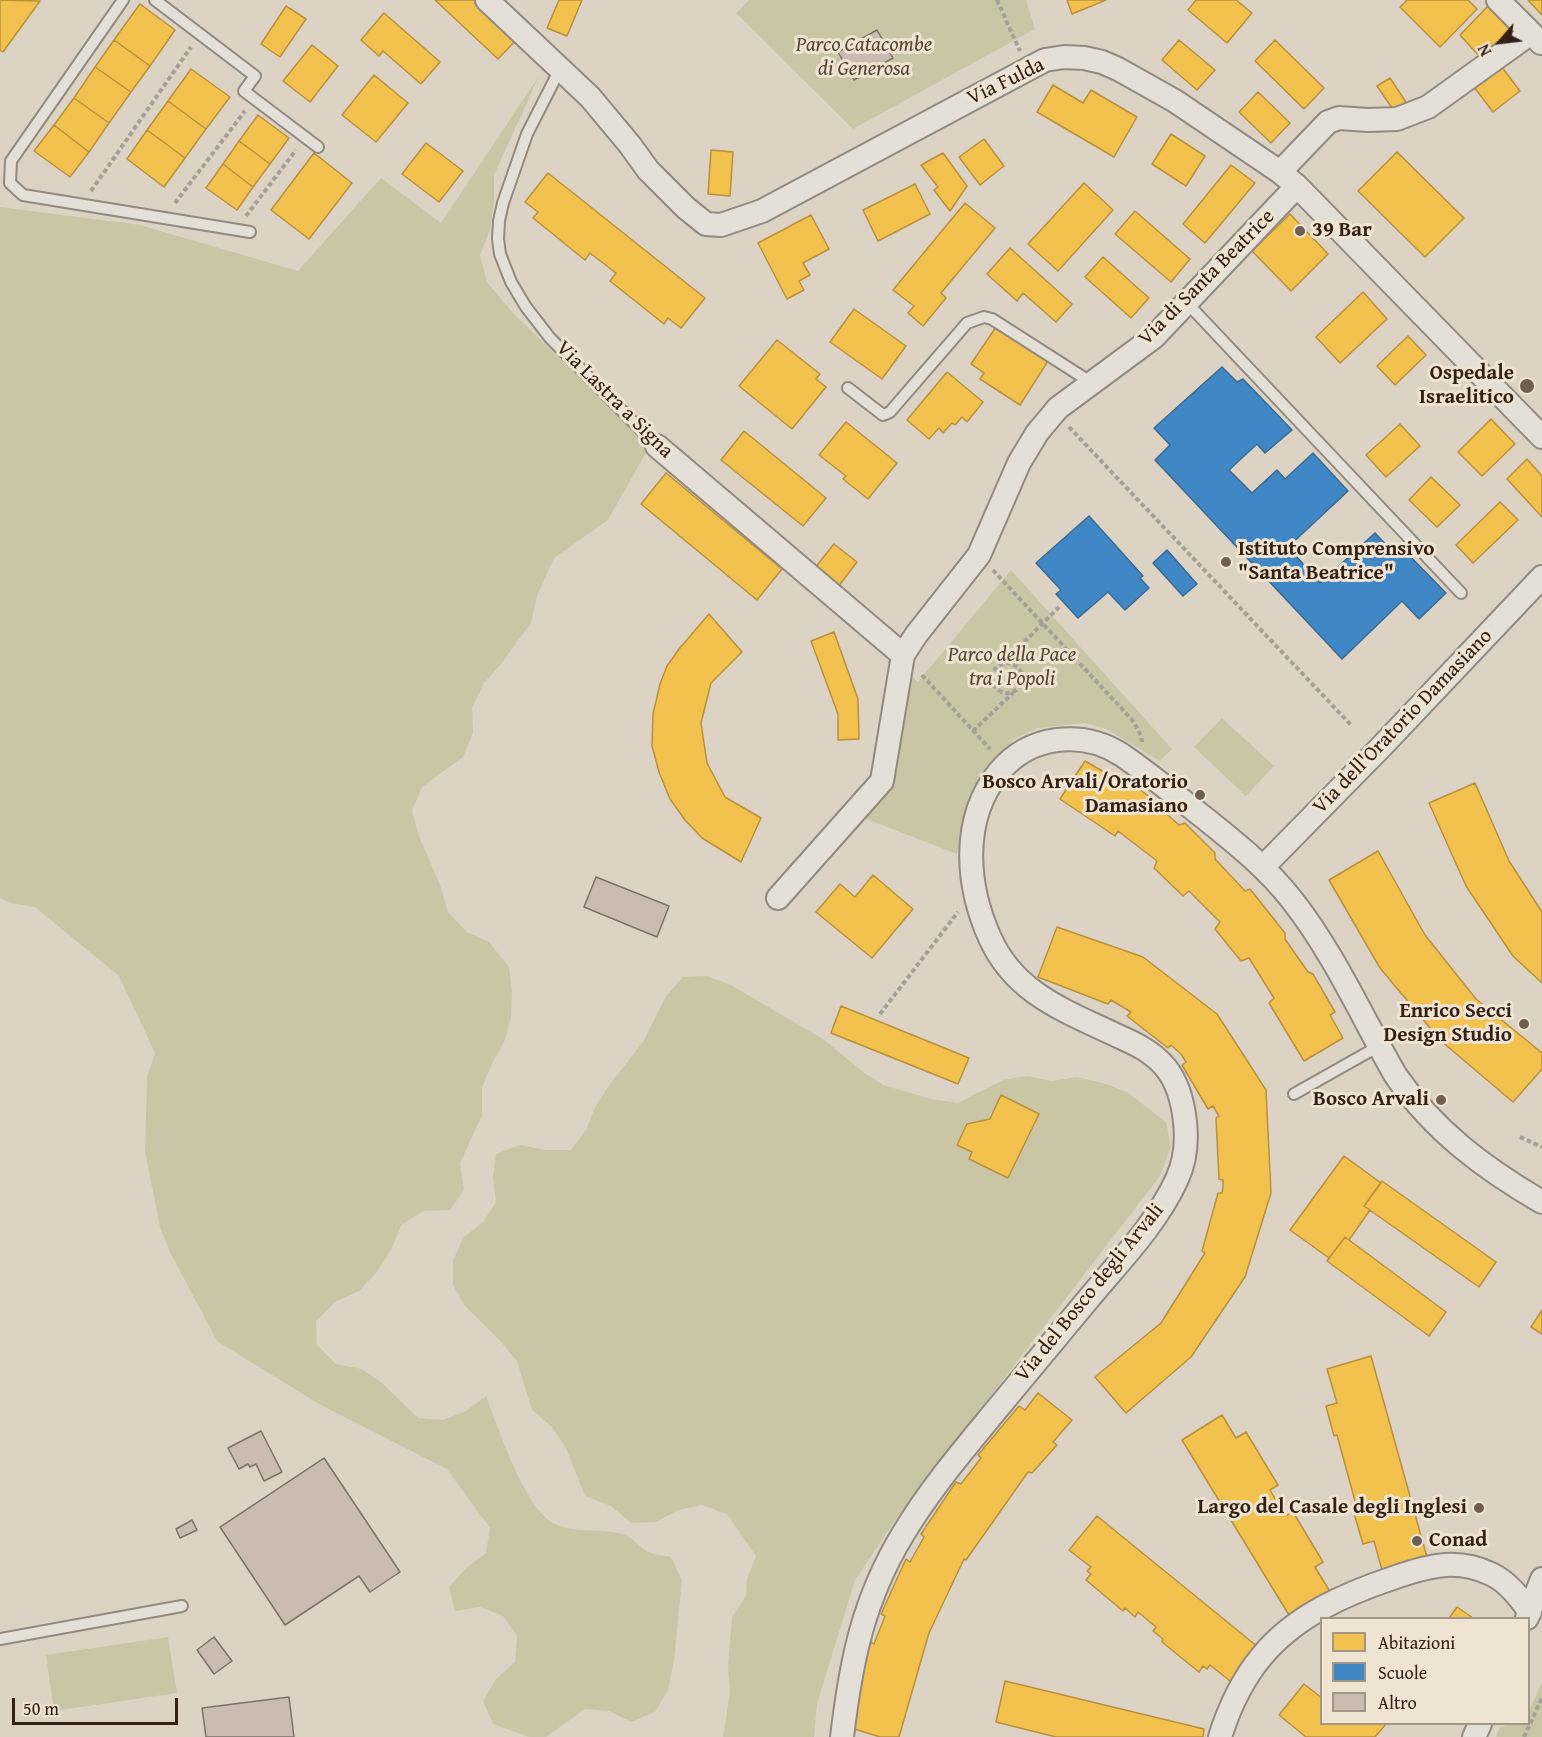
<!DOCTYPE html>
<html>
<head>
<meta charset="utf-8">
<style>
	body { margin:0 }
	#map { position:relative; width:1542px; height:1737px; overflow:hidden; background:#dcd3c4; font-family:"Gentium Book Plus",serif }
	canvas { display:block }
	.legend { position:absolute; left:1320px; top:1617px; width:210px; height:108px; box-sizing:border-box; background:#efe4d2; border:2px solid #a49687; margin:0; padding:8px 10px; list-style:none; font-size:18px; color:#342116 }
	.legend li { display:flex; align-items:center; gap:12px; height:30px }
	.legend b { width:30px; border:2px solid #a49687 }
	.north { position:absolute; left:1470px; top:12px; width:60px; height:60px; -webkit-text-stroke:4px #efe4d2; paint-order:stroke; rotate:242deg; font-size:16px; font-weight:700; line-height:24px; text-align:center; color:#342116 }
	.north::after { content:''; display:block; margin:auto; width:21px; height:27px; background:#342116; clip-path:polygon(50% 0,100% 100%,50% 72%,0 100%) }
	.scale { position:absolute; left:12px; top:1698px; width:166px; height:27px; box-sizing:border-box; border:3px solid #342116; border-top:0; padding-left:8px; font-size:18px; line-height:21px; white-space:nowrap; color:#342116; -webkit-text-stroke:4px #efe4d2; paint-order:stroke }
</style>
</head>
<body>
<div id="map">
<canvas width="1542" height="1737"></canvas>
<ul class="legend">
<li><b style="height:16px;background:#f2c14e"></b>Abitazioni</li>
<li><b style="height:16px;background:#3f88c5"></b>Scuole</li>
<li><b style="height:16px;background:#cbbcb2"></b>Altro</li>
</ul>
<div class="north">N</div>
<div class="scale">50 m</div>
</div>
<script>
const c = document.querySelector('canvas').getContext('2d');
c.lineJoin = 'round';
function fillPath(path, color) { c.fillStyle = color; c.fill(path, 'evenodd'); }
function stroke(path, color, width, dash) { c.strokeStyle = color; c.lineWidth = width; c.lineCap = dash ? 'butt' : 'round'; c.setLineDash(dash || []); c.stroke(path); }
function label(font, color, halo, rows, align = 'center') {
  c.font = font + ' "Gentium Book Plus",serif'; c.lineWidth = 6; c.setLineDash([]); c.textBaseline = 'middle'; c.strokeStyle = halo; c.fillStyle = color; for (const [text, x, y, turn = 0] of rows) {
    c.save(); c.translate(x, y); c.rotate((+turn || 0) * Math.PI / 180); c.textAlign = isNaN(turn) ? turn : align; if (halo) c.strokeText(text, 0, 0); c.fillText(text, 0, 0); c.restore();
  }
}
fillPath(new Path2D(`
	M749 0H1026L1035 29 853 129 736 13Z
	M539 76 494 175V202L490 230 480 255 487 282 512 312 630 427 648 449 608 520 554 558 537 596 531 623 501 664 484 683 472 708 473 733 463 757 422 787 412 811 419 836 440 885 448 912 467 932 489 942 509 967 512 992 511 1018 504 1042 492 1064 482 1087V1115L460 1163 464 1190 450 1210 424 1211 401 1225 392 1248 377 1272 359 1291 335 1302 316 1321 317 1345 336 1364 362 1369 382 1383 418 1418 443 1420 466 1411 486 1396C498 1427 525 1510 555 1524 578 1535 603 1526 627 1536 634 1539 639 1546 645 1550 652 1555 663 1555 671 1557L682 1580 674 1660 668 1690 655 1712 631 1722 609 1711 585 1709 546 1737H529L493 1724 483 1701 496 1679 515 1662 517 1636 503 1616 480 1607 455 1611 449 1587 466 1568 486 1553 490 1528 447 1469 319 1404 217 1341 170 1252 160 1227 145 1152 147 1077 155 1053 119 976 35 907 11 903 0 898V207L140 225 298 271 381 178 441 223Z
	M1011 570 1172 749 1160 761 1106 729 1085 723 1037 728 1014 739 980 776 966 815 957 854 864 818 888 792 896 767 902 697 911 676 918 682Z
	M1222 718 1274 766 1246 796 1194 747Z
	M707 976 731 985 823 1039 863 1072 883 1085 932 1099 958 1103 1003 1080 1027 1076 1052 1081 1077 1077 1103 1083 1127 1092 1166 1122 1171 1146 1160 1176 898 1516 855 1580 817 1704 814 1737H723L730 1693 728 1667 732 1617 746 1596 747 1579 756 1556 727 1514 702 1505 678 1510 656 1522 631 1523 611 1506 585 1496 566 1448 552 1427 532 1410 517 1361 501 1342 465 1306 453 1285V1261L463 1238 483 1222 496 1202 493 1178 496 1154 520 1145 546 1150H571L586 1130 595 1107 610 1084 643 1042 666 996 683 977Z
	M168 1637 177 1693 54 1711 46 1655Z
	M1542 1683V1737H1496L1500 1727 1511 1724H1528L1529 1710Z`), '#cac6a5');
const homes = new Path2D(`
	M0 0 40 1 3 52 0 50Z
	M435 0H477L518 38 498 59Z
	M559 0H582L567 36 547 28Z
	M1067 0H1106L1072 14Z
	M1196 0H1236L1252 13 1227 43 1188 10Z
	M1407 0H1468L1477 9 1440 47 1400 7Z
	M1528 0H1542V15Z
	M140 4 175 30 150 66 114 40Z
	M286 6 306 19 280 57 261 44Z
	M1488 6 1511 31 1479 56 1460 35Z
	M384 13 440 62 421 84 383 51 379 56 361 40Z
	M114 40 150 66 131 92 95 67Z
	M1179 40 1215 70 1197 90 1162 60Z
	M1275 40 1324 88 1304 109 1255 61Z
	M312 45 338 66 310 102 283 81Z
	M1501 66 1520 91 1493 112 1474 87Z
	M95 67 131 92 109 123 74 98Z
	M191 69 230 97 206 129 168 101Z
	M374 75 408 103 376 142 342 115Z
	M1390 78 1406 102 1394 111 1377 86Z
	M1053 85 1083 103 1091 90 1137 117 1114 157 1037 112Z
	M1258 92 1290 123 1271 143 1239 112Z
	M74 98 109 123 89 152 54 125Z
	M168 101 206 129 185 158 147 130Z
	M258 115 289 138 270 164 239 141Z
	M54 125 89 152 70 177 34 151Z
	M147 130 185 158 164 187 127 159Z
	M1171 134 1205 156 1186 186 1152 164Z
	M984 139 1004 166 980 185 959 157Z
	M239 141 270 164 253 187 223 164Z
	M426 143 463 171 439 202 402 174Z
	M711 150 733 152 730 196 708 194Z
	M1397 152 1464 218 1425 257 1358 191Z
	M314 153 352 183 309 239 271 210Z
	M943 153 967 186 950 211 934 190 938 187 921 165Z
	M223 164 253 187 237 210 206 188Z
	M1231 165 1255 183 1205 243 1183 224Z
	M548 173 705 298 681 328 668 318 664 324 610 281 616 273 590 253 585 260 533 218 538 212 525 202Z
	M1084 183 1113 210 1058 271 1028 244Z
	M915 184 930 214 878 241 863 210Z
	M965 203 995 228 941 293 946 298 923 326 908 313 914 306 893 290Z
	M1135 211 1190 259 1171 282 1115 234Z
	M1290 214 1328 254 1291 291 1252 251Z
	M811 215 829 249 803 263 810 275 799 281 804 290 787 299 758 243Z
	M1010 248 1072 304 1056 322 1023 293 1017 301 987 274Z
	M1103 257 1149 298 1131 318 1085 277Z
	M1363 292 1387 319 1340 363 1316 337Z
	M854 309 906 346 882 379 830 342Z
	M996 327 1048 361 1020 405 980 379 984 373 971 364Z
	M1408 336 1426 355 1395 385 1377 366Z
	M777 340 820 374 816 379 826 387 792 429 739 386Z
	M947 372 983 402 967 422 962 417 955 425 952 423 943 433 939 428 929 439 907 420Z
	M1491 419 1515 444 1482 476 1458 452Z
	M846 422 897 463 868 499 843 479 846 476 819 455Z
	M1400 424 1420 446 1386 477 1366 455Z
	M744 431 826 498 803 526 721 460Z
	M1527 459 1542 476V517L1507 479Z
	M666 473 782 569 757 600 641 504Z
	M1431 477 1460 505 1437 527 1409 500Z
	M1500 502 1518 520 1473 563 1456 545Z
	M834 544 857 562 838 587 814 569Z
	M709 614 742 652 711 683 701 723 707 763 725 797 761 818 741 862 702 838 685 820 670 799 659 772 652 746 653 714 660 684 667 666 679 649Z
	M834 632 858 699 859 739 838 740V714L811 641Z
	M1085 761 1118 780 1123 778 1160 804 1161 809 1179 825 1185 823 1215 853V859L1245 891 1250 889 1285 933V939L1308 972 1313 974 1335 1012 1330 1015 1343 1038 1304 1061 1269 1003 1274 998 1249 958 1241 961 1215 929 1220 922 1189 891 1183 896 1154 868 1157 861 1118 831 1115 836 1060 799Z
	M1475 783 1509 861 1542 912V983L1513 956 1466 886 1429 803Z
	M1378 851 1425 935 1476 999 1542 1053V1069L1513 1102 1441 1041 1380 968 1329 880Z
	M873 875 913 909 872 958 816 912 840 884 855 897Z
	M1057 927 1143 957 1217 1014 1266 1090 1271 1193 1245 1277 1191 1357 1126 1413 1095 1377 1161 1323 1205 1253 1202 1251 1218 1193H1222L1223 1186V1180L1219 1179 1216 1118 1219 1116 1213 1106 1208 1109 1182 1065 1186 1062 1181 1054 1171 1045 1168 1048 1127 1016 1131 1012 1111 1000 1108 1004 1038 977Z
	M841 1006 969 1058 958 1084 831 1033Z
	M1001 1095 1039 1114 1008 1178 969 1159 972 1152 957 1145 967 1124 990 1119Z
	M1344 1156 1381 1183 1364 1206 1370 1210 1349 1240 1345 1237 1329 1258 1290 1230Z
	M1382 1181 1496 1262 1479 1287 1364 1206Z
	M1345 1237 1446 1312 1429 1336 1327 1261Z
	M1542 1310V1334L1531 1327Z
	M1371 1356 1428 1561 1383 1574 1374 1541 1363 1544 1354 1513 1358 1512 1337 1435 1334 1436 1326 1406 1337 1403 1327 1369Z
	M1038 1393 1072 1420 1053 1442 1057 1445 1032 1473 1028 1472 966 1560 964 1559 929 1633 899 1737H880L851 1728 853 1706 871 1642 874 1644 885 1616 881 1614 906 1559 910 1562 924 1537 921 1534 956 1482 961 1484 981 1458 978 1455 1019 1406 1025 1410Z
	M1222 1415 1236 1438 1246 1432 1278 1485 1270 1490 1285 1516 1293 1512 1323 1562 1315 1567 1332 1595 1292 1620 1182 1440Z
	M1097 1516 1258 1647 1230 1681 1210 1665 1207 1669 1203 1666 1199 1672 1162 1642 1163 1639 1153 1631 1156 1627 1138 1612 1135 1617 1125 1608 1123 1611 1086 1580 1091 1574 1087 1571 1091 1567 1069 1550Z
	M1457 1607 1473 1618H1449Z
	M1005 1681 1204 1729 1203 1737H1056L996 1722Z
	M1304 1684 1322 1698V1724H1386L1375 1737H1306L1279 1715Z`);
fillPath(homes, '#f2c14e');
stroke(homes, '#b9913d', 1.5);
const schools = new Path2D(`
	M1222 367 1237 382 1243 379 1292 430 1265 453 1257 444 1229 470 1252 493 1277 470 1285 479 1313 453 1348 491 1288 547 1320 583 1375 533 1390 549 1399 545 1446 593 1419 619 1402 601 1342 659 1155 460 1170 445 1154 428Z
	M1089 516 1143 576 1140 578 1149 588 1125 610 1108 592 1078 618 1056 594 1061 590 1036 563Z
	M1167 550 1197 584 1183 596 1153 563Z`);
fillPath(schools, '#3f88c5');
stroke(schools, '#3c6990', 1.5);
const building = new Path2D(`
	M877 30 893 58 854 80 838 52Z
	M596 877 669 906 657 937 584 907Z
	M261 1431 282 1472 264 1481 256 1464 250 1467 248 1464 239 1469 228 1448Z
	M324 1458 400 1572 370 1592 359 1576 285 1625 220 1527Z
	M192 1520 197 1530 180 1538 176 1529Z
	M214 1637 232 1661 214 1674 197 1650Z
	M289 1697 294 1737H206L202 1708Z`);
fillPath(building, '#cbbcb2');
stroke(building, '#7a736a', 1.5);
const service = new Path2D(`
	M123 0 11 161 10 183 23 195 250 232
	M155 0 255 76 244 91 318 147
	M560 69 527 134 503 203 499 221 498 239 500 254 511 282 526 307 550 338 657 446
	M1187 303 1461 593
	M848 388 883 415 890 412 967 323 984 317 992 319 1092 383
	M1294 1094 1379 1046
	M0 1639 182 1606`);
const minor = new Path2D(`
	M487 0 590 97 630 145 648 170 686 208 706 224 721 225 762 211 1045 60 1064 57 1084 58 1102 62 1118 69 1175 101 1280 172 1297 186 1542 437
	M1498 0 1541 43
	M1280 172 1328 122 1339 118 1368 120 1397 119 1428 107 1531 33
	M657 446 903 655
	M1263 867 1382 746 1542 577
	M778 898 882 781 903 655 916 635 979 555 1019 463 1037 433 1058 408 1154 337 1297 186
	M1527 1618 1542 1579
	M842 1737C851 1661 863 1600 903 1534 930 1489 964 1449 997 1409 1028 1372 1059 1334 1090 1297 1121 1260 1157 1223 1177 1179 1185 1162 1187 1141 1185 1122 1183 1103 1178 1083 1166 1068 1153 1052 1136 1044 1118 1036 1066 1011 1015 994 990 938 966 885 961 819 999 772 1014 754 1034 743 1057 740 1081 737 1102 742 1122 755 1151 775 1179 798 1207 820 1237 844 1268 869 1292 900 1322 938 1345 982 1368 1025 1377 1042 1386 1059 1396 1076 1434 1131 1485 1169 1542 1202
	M1220 1737C1229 1708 1242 1680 1262 1656 1295 1616 1345 1594 1393 1578 1410 1572 1429 1566 1446 1565 1461 1564 1478 1568 1491 1574 1508 1582 1519 1597 1530 1612
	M1474 1737 1480 1724`);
stroke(service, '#928a81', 14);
stroke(minor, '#928a81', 26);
stroke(new Path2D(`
	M997 0 1020 51
	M91 191 191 47
	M175 203 245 111
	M246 216 296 150
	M1069 427 1351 725
	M993 570 1134 722 1141 736 1142 742
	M992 678a15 15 0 1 1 30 0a15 15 0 1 1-30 0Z
	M1003 663 1059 607
	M922 675 990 749
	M973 731 1013 693
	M880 1014 958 912
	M1520 1137 1542 1147
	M1524 1737 1542 1698`), '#a59f98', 4, [4.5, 3]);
stroke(service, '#e4e0d8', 10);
stroke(minor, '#e4e0d8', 22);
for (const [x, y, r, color] of [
	[1300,231,6,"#6f5f53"],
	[1527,386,8,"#6f5f53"],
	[1226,562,6,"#6f5f53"],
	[1200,795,6,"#6f5f53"],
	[1524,1024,6,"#6f5f53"],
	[1441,1100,6,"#6f5f53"],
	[1479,1508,6,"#6f5f53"],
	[1417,1541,6,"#6f5f53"]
]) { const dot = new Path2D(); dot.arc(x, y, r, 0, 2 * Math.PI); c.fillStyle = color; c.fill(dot); stroke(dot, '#efe4d2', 2); }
label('italic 21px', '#564833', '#efe4d2', [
	["Parco Catacombe",864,46],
	["di Generosa",864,70],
	["Parco della Pace",1012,656],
	["tra i Popoli",1012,680]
]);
label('21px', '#342116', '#efe4d2', [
	["Via Fulda",1006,82,-26],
	["Via di Santa Beatrice",1207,278,-45],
	["Via Lastra a Signa",614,400,45],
	["Via dell'Oratorio Damasiano",1403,722,-46],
	["Via del Bosco degli Arvali",1090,1293,-51]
]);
label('bold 21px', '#342116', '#efe4d2', [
	["39 Bar",1312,231,"left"],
	["Ospedale",1514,374],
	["Israelitico",1514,398],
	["Istituto Comprensivo",1238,550,"left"],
	["\"Santa Beatrice\"",1238,574,"left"],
	["Bosco Arvali/Oratorio",1188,783],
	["Damasiano",1188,807],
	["Enrico Secci",1512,1012],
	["Design Studio",1512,1036],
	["Bosco Arvali",1429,1100],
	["Largo del Casale degli Inglesi",1467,1508],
	["Conad",1429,1541,"left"]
], 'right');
</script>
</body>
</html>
